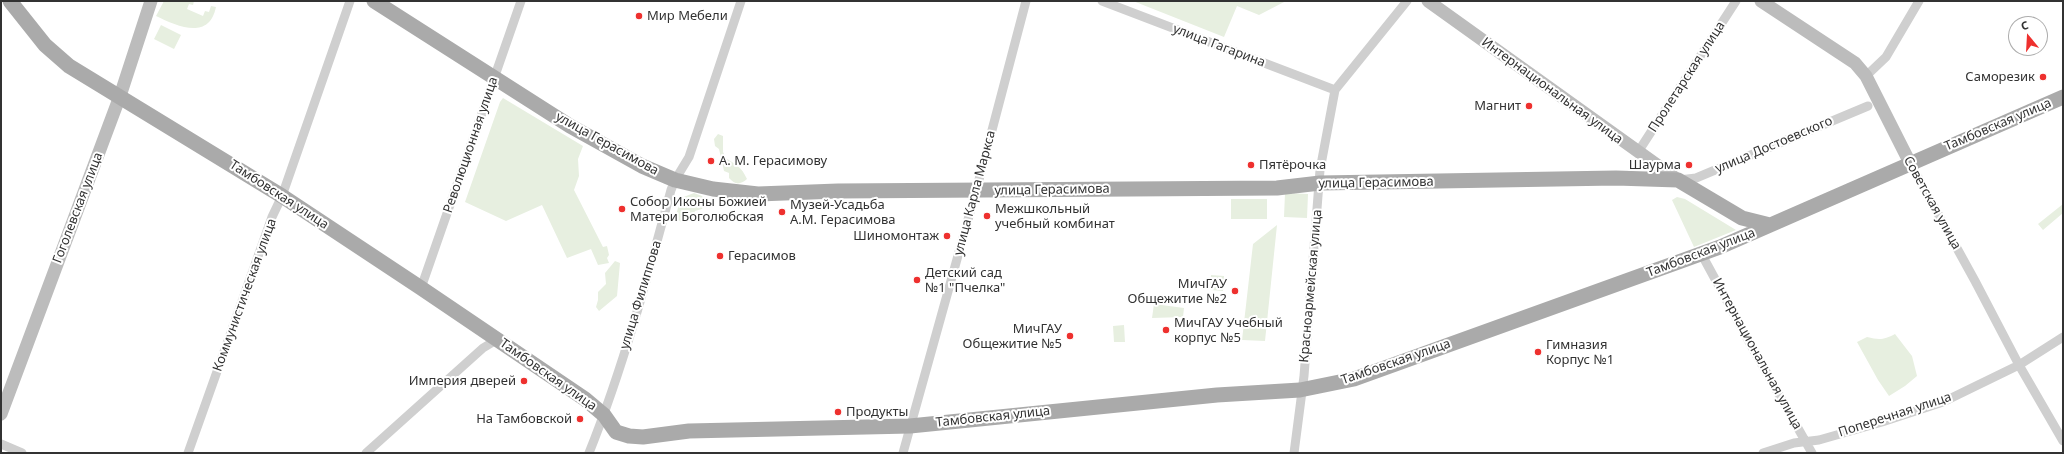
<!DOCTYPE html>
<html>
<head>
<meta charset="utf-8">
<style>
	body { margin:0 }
	#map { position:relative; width:2064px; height:454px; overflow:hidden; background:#fff; font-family:"Noto Sans",sans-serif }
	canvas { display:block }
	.frame { position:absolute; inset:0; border:2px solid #323232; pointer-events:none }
	.north { position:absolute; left:2008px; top:16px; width:40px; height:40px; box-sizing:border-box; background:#fff; border:1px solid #adadad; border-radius:50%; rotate:342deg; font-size:11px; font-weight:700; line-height:16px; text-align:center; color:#323232 }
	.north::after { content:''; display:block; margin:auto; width:14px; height:18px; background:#ee302e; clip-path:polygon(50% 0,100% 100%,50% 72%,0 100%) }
</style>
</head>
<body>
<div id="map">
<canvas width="2064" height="454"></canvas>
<div class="frame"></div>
<div class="north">С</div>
</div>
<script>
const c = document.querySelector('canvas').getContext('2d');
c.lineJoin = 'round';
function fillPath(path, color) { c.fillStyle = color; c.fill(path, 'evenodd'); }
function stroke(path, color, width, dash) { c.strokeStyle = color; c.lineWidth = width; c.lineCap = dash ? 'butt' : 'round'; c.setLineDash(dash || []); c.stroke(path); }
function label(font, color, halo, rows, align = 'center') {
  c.font = font + ' "Noto Sans",sans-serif'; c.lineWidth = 4; c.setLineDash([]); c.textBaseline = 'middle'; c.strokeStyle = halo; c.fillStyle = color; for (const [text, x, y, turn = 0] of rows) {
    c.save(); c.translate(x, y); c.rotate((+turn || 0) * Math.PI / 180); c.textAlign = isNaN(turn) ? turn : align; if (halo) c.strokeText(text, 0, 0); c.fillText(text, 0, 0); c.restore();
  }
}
fillPath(new Path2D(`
	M164 1H194L193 5 189 4 187 9 203 16 205 11 209 12 211 6 216 7C209 41 177 26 156 16Z
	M1133 1H1286L1259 15 1237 6 1224 37Z
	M161 25 181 35 174 49 154 39Z
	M503 98 583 146 578 159 579 176 574 190 603 247 607 246 609 255 607 258 609 263 598 265 591 249 567 258 542 205 506 221 465 202 500 102Z
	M718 134 723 136V152L726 158C737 166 741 166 747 179 740 185 735 185 729 178V173L724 171 719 149 715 146 714 139Z
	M694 193 702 196 705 201 702 209 695 211 690 221 683 223 675 218 681 198Z
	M1285 193 1308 194 1307 218 1284 217Z
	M1677 197 1685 199 1736 230 1694 247 1672 200Z
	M1231 199H1267V219H1231Z
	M2063 204V213L2043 230 2038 224Z
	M1277 225 1265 341 1242 340 1253 244Z
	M615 261 620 263 617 296 599 311 596 307 598 300V292L606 284 605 273Z
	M1211 275 1224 276 1223 291 1210 290Z
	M1154 304 1184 308 1183 317 1152 318Z
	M1124 325 1125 342H1114L1113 326Z
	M1895 334 1912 356 1917 376 1905 386 1889 396 1878 380 1857 342 1867 337C1879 340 1884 340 1895 334Z`), '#e7efe0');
stroke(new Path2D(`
	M1102 1 1335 90
	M1866 76 1886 57 1919 1
	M1638 152 1736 1
	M1910 163 1975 281 2019 365 2063 441
	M1679 180 1696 178 1868 106
	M1702 255 1752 347 1812 453
	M421 288 521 1
	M1 444 22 453
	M188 453 272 217 282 196 350 1
	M366 453 483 348 498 339
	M589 453C623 368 647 279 671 190L675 180 689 157 741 1
	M903 453 976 191 1026 1
	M1294 453 1304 376 1320 170 1335 90 1407 1
	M1763 453 1794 443 1819 440 1882 422 1943 402 2019 365 2063 337`), '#cfcfcf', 9);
stroke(new Path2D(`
	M1428 1 1678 180
	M1761 1 1855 63 1866 76 1910 163
	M1 414 120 96 151 1`), '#bcbcbc', 13);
stroke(new Path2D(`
	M10 1 45 45 69 66 282 196 421 288 585 399 604 415 616 432 629 436 643 437 689 431 910 426 1217 395 1300 390 1354 379 1720 247 2063 97
	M374 1 570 126 642 166 675 180 713 189 758 194 838 191 1277 188 1320 183 1616 178 1678 180 1742 218 1770 225`), '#aaa', 15);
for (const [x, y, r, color] of [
	[639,16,4,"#ee302e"],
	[2043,77,4,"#ee302e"],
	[1529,106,4,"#ee302e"],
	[711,161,4,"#ee302e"],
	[1251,165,4,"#ee302e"],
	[1689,165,4,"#ee302e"],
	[622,209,4,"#ee302e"],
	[782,212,4,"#ee302e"],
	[987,216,4,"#ee302e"],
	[947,236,4,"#ee302e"],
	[720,256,4,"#ee302e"],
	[917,280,4,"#ee302e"],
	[1235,291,4,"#ee302e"],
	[1166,330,4,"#ee302e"],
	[1070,336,4,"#ee302e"],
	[1538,352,4,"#ee302e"],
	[524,381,4,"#ee302e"],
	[838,412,4,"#ee302e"],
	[580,419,4,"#ee302e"]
]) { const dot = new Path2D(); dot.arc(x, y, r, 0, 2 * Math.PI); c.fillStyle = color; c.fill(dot); stroke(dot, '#fff', 1.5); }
label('13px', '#323232', '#fff', [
	["Мир Мебели",647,16],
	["Саморезик",2035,77,"right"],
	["Магнит",1521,106,"right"],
	["А. М. Герасимову",719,161],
	["Пятёрочка",1259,165],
	["Шаурма",1681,165,"right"],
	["Собор Иконы Божией",630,202],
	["Матери Боголюбская",630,217],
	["Музей-Усадьба",790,205],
	["А.М. Герасимова",790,220],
	["Межшкольный",995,209],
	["учебный комбинат",995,224],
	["Шиномонтаж",939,236,"right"],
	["Герасимов",728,256],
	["Детский сад",925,273],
	["№1 \"Пчелка\"",925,288],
	["МичГАУ",1227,284,"right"],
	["Общежитие №2",1227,299,"right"],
	["МичГАУ Учебный",1174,323],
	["корпус №5",1174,338],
	["МичГАУ",1062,329,"right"],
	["Общежитие №5",1062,344,"right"],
	["Гимназия",1546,345],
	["Корпус №1",1546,360],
	["Империя дверей",516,381,"right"],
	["Продукты",846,412],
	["На Тамбовской",572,419,"right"]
], 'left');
label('13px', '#323232', '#fff', [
	["улица Гагарина",1219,46,21],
	["Пролетарская улица",1687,77,-57],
	["Интернациональная улица",1552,91,36],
	["Тамбовская улица",1998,125,-23],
	["улица Герасимова",607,144,29],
	["Революционная улица",471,145,-71],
	["улица Достоевского",1774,145,-23],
	["улица Герасимова",1376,183,-1],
	["улица Герасимова",1052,190,-1],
	["улица Карла Маркса",975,193,-75],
	["Тамбовская улица",279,195,33],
	["Советская улица",1932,203,61],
	["Гоголевская улица",78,208,-69],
	["Тамбовская улица",1701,253,-21],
	["Красноармейская улица",1311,286,-85],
	["Коммунистическая улица",245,295,-70],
	["улица Филиппова",641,295,-73],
	["Интернациональная улица",1757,354,61],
	["Тамбовская улица",1396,362,-19],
	["Тамбовская улица",548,375,35],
	["Поперечная улица",1895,415,-18],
	["Тамбовская улица",993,417,-6]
]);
</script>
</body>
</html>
